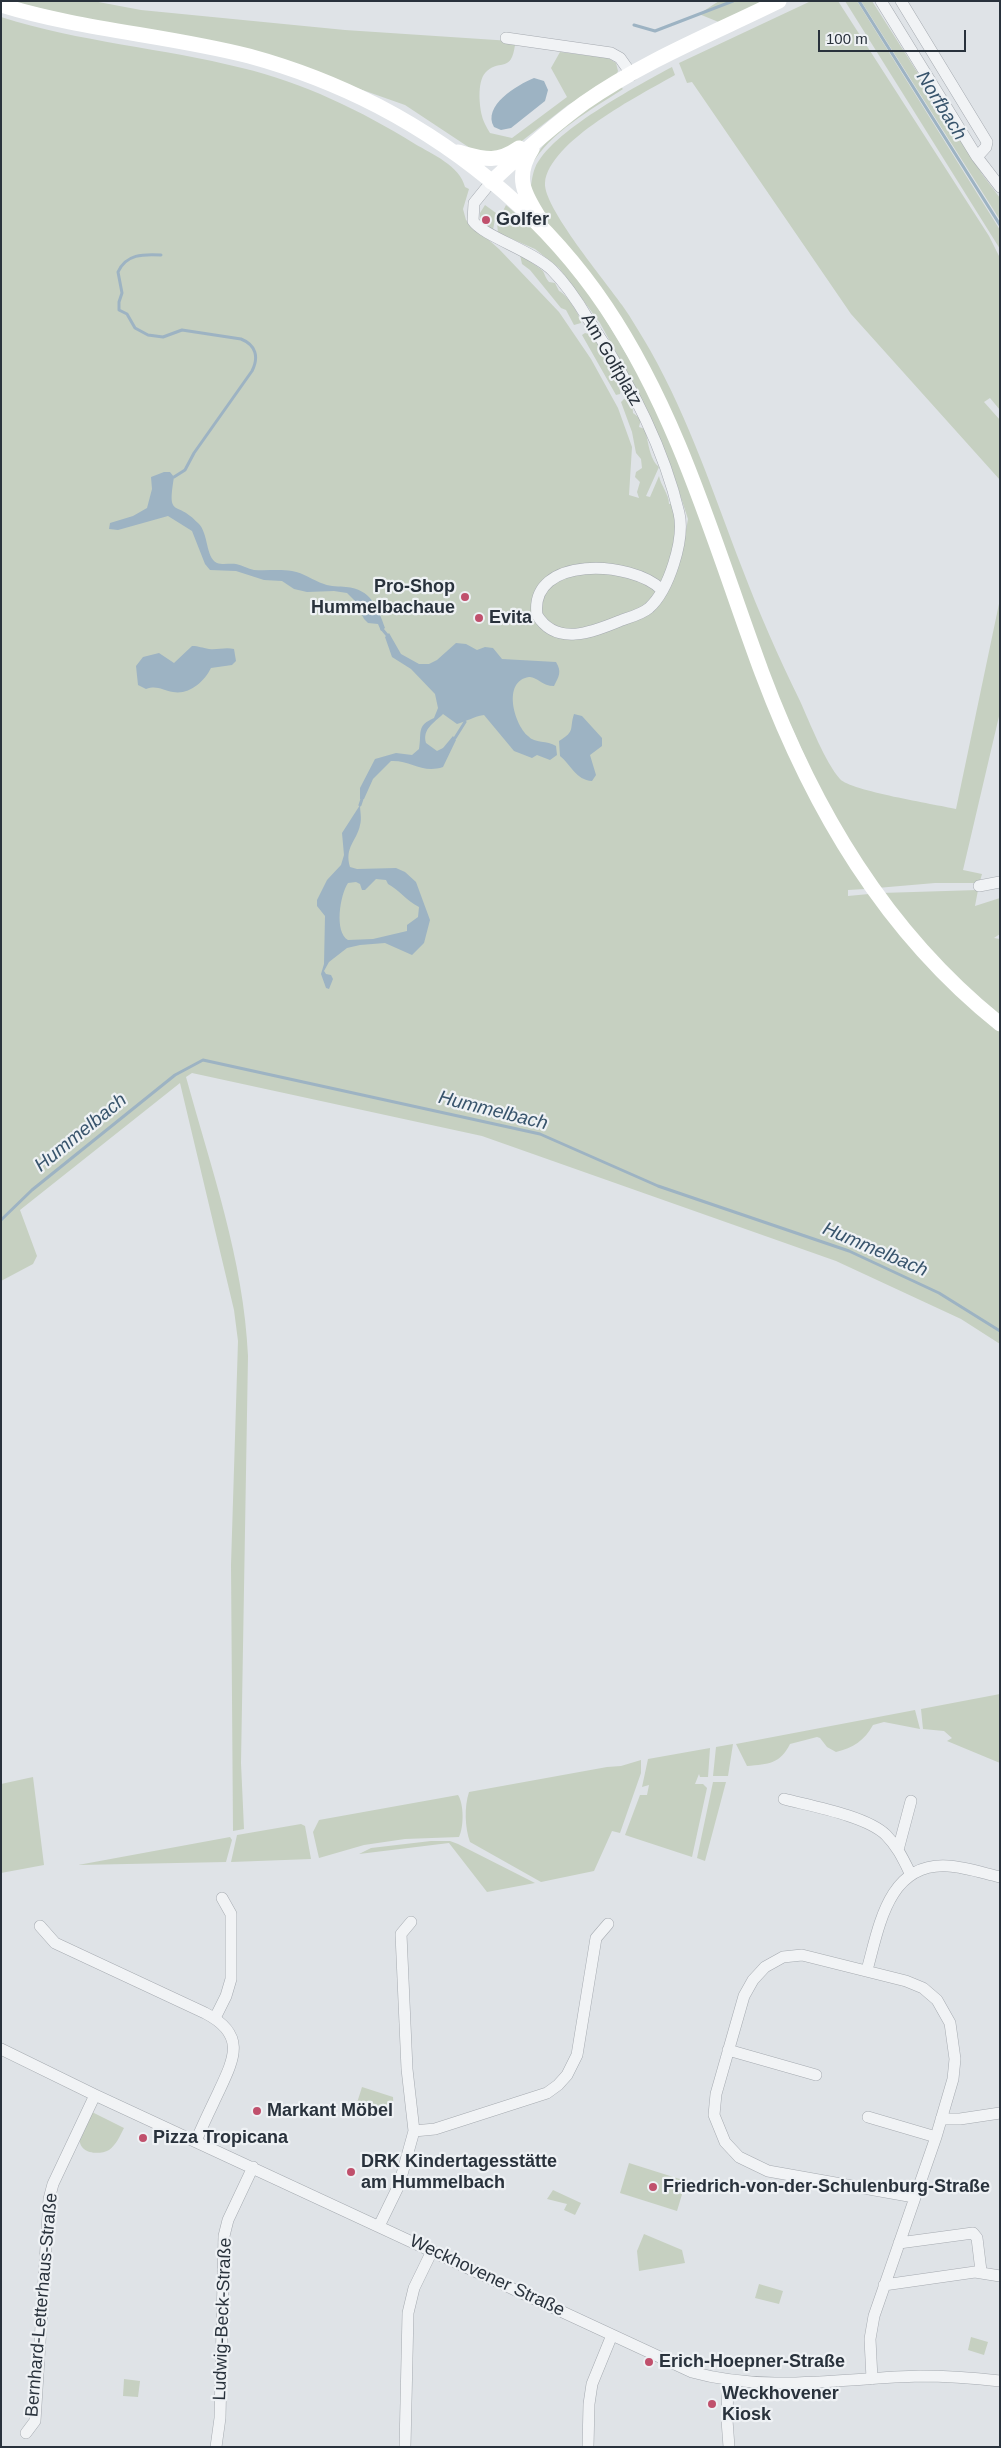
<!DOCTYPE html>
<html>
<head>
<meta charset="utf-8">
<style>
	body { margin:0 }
	#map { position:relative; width:1001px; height:2448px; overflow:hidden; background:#dfe3e7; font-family:Helvetica,sans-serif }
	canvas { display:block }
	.frame { position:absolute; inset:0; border:2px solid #29323c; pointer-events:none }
	.scale { position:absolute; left:818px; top:30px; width:148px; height:22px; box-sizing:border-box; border:2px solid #29323c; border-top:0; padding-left:6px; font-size:15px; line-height:18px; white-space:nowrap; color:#29323c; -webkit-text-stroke:4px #eef1f4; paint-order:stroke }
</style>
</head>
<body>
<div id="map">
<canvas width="1001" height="2448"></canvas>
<div class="frame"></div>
<div class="scale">100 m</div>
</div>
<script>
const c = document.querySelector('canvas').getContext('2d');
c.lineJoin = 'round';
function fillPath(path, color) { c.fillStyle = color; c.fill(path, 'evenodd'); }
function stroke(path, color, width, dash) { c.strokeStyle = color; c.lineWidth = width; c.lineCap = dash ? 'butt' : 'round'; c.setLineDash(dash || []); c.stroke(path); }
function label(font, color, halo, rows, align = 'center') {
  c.font = font + ' Helvetica,sans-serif'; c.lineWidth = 4.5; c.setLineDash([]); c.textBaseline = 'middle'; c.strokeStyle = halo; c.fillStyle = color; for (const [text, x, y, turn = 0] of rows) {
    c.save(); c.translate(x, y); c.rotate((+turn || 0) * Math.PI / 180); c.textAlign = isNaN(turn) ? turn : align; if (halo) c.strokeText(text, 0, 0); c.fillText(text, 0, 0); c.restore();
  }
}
fillPath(new Path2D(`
	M9 1H93L141 10 345 30 511 41 515 45C511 73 501 59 487 71 477 79 479 104 482 116 483 121 487 128 490 133L512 138 567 97 551 68 560 52 608 58 616 63 618 71 615 78 568 105 509 151 476 152 405 105 354 87 106 24Z
	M719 1H765L721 23 699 14Z
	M811 1H838L989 236 1000 258V410L990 398 984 402 1000 420V480L851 314 692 82 687 83 679 63Z
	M845 1H857L1000 230V249Z
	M861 1H872L982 174 1000 198V220Z
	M1 17C79 42 163 48 242 68 302 82 362 111 415 144 432 154 460 166 465 187L469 189 463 209 466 220 499 249 559 312 591 359 618 408 632 447 629 495 639 498 637 492 640 482 635 477 636 472 642 468 641 459 636 453 632 432 621 402 624 399 632 401 633 413 641 419 639 427 645 429C648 439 649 459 659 467L646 496 650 497 659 476C661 486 669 494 669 504H673L685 536 688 519 671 467 637 391 600 323 559 268 535 249 498 233 497 223 506 205 546 240 603 312 632 362 669 437 718 565 865 889 848 890V896L869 894 1000 1030V1344L961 1319 836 1261 482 1136 192 1073 186 1077C211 1168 244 1261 248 1356L241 1763 244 1829 233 1831 231 1565 238 1341 234 1310 180 1083 20 1210 37 1256 33 1264 1 1281Z
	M672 67 675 75C640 95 549 141 545 183 543 207 606 282 622 305 632 319 641 335 650 350 690 421 713 493 742 568 759 613 779 658 800 701 810 723 825 762 840 779 851 791 934 804 956 809L1000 599V712L963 870 982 874 980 881 976 883H935L877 888 815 784 775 692 690 460 530 194C531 186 532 175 535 168 550 132 637 86 672 67Z
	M621 87 623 89C591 110 550 132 531 166 546 130 590 107 621 87Z
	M485 205 496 213 493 230 480 221V213Z
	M520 255C523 256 541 269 543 271 545 275 546 279 549 282L555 283 559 291C567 294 580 315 581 323L574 325 566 310 561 308 530 270 522 264Z
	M585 333 592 335 603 348 602 352 621 387 620 394 616 395 582 335Z
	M978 890 975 906 1000 898V934L994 938 1000 939V1017L954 978 881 893Z
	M1000 1694V1763L947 1741 952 1738 944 1731 923 1729 921 1709Z
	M915 1710 920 1729 884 1722 873 1725C865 1740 853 1748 836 1752L827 1747 820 1738 817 1737 790 1744C780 1764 769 1764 747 1766L736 1744Z
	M733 1744 728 1776H713L716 1747Z
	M710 1748 708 1777H700L699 1774 695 1784H703L707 1788 692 1857 625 1835 640 1795H647L649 1785 642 1787 648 1759Z
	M641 1760V1773L620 1833 612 1831 594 1871 541 1882 470 1842C465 1828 464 1807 469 1792L607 1767 621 1766Z
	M33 1777 44 1865 1 1873V1784Z
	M713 1782H726L705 1861 697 1858Z
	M458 1795C464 1804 464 1827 459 1837L405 1839 364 1845 319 1858 313 1832 319 1820Z
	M301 1824 305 1826 311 1859 231 1862 237 1835Z
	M230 1837 232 1840 226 1862 78 1865Z
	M431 1841H450L458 1844 535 1883 487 1892 449 1843 359 1854 371 1848Z
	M362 2087 393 2097 394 2116 356 2106Z
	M92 2112 124 2128C120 2136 116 2145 109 2150 98 2156 77 2153 80 2137 82 2129 89 2120 92 2112Z
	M629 2163 686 2181 677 2211 620 2193Z
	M553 2190 581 2203 575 2215 564 2210 567 2204 547 2199Z
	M644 2234 682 2250 685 2263 639 2271 637 2251Z
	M759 2284 783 2291 779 2304 755 2298Z
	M971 2337 988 2342 984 2355 968 2350Z
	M124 2379 140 2381 138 2397 123 2396Z`), '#c6d0c1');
fillPath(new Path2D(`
	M534 78 544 81 548 90 545 101 511 128 501 130 494 127C482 106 517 85 534 78Z
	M164 472H170L174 477C167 520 176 499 198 523 209 533 205 557 217 563 223 565 230 563 236 564 242 565 248 569 254 570 267 571 279 569 292 571 304 573 312 580 324 584 331 587 339 586 346 587 371 589 378 608 385 628L381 631 378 624 368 623 364 619 355 601 347 593 334 591 307 592 294 589 282 581 264 580 236 571 210 570 205 564 192 531 168 516 118 530 109 529 110 523 133 516 147 508 152 489 151 477Z
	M389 633 401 654 419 664H429L437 660 456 643 466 644 477 650 485 647 493 648 502 659 556 662C562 672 559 676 554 686 542 686 536 676 529 677 502 681 514 724 528 736 535 744 547 740 556 746L557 755 550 760 537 755 532 758 514 751 484 715C472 717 468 721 457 724L443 714C434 723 422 729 426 743L437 751 443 748 453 736 456 740 443 767C422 774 411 760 391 761L373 779 364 799H360V788L375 759 396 753 412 755 419 749C422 732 416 726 434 718L438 708 435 694 411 669 392 657 385 637Z
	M192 646C199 646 202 648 209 649 218 650 225 647 234 649L236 661 232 665 211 668C204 682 189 695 173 692 162 690 157 685 146 689L138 685 136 666 143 657 159 653 174 663Z
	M574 714 582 716 602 738V746L590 755 596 775 592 781C576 780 571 765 560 756L559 741C576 731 569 729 574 714Z
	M360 805C360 811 362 819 360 825 357 841 344 847 350 867L357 869 396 868 405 872 416 882 430 920 424 943 412 955 385 943 360 945 347 948 329 962 324 971 326 974 331 975 333 979 329 989 326 988 321 974 324 964 325 916 317 906V900L327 880 341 865 344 855 342 833ZM376 879 386 880 388 884C399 890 407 901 419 907L418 917 407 925V931L373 939 348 940C334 932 340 895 348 883L356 882 360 884 362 890H365Z`), '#9db3c3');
stroke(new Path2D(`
	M859 1 1000 225
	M634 25 655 31 733 1
	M161 255C143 254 126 254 118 272L122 293 119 302V310L127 314 135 328 148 335 163 337 182 330 241 339C256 345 259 357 252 371L194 453 185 470 174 477
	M382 629 387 635
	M455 738 465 722
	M360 805 362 799
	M1 1220 32 1190 175 1075 203 1060 540 1134 658 1186 849 1251 939 1293 1000 1331`), '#9db3c3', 3);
const street = new Path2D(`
	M881 1 977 157 1000 187
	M901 1 987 142 986 147 977 157
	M506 38 611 53 620 58 632 75
	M491 182 474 203 473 221C483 236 533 251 552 270 566 284 578 302 588 319 627 377 663 445 679 513 685 539 669 590 649 608 642 614 631 617 622 620 595 631 557 648 537 615 529 555 632 560 662 590
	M979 886 1000 882
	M784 1799C811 1806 867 1816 886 1835 898 1847 904 1861 911 1875
	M898 1850 911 1801
	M40 1926 55 1943 205 2013C246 2034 235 2057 219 2091 211 2108 203 2124 196 2141
	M867 1970C879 1927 888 1862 948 1866 965 1867 983 1873 1000 1877
	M215 2018 226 1996 231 1979V1914L222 1898
	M1 2049 95 2095 692 2372C766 2393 844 2378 920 2376 946 2376 973 2378 1000 2381
	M728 2050 816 2075
	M868 2117 936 2137
	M941 2119H960L1000 2113
	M414 2131 435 2129 547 2093 558 2085 567 2075 577 2055 596 1938 608 1924
	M379 2226 399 2185 414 2131 407 2069 401 1934 411 1922
	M899 2243 973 2233 977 2238 981 2271
	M884 2285 975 2272 1000 2276
	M872 2379 870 2339 874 2316 936 2137 953 2079 955 2059 950 2023 937 2000 923 1988 906 1981 802 1955 783 1957 765 1967 753 1980 744 1996 716 2094 714 2115 725 2142 739 2157 768 2171 914 2197
	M728 2380 727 2420 729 2447
	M26 2433 35 2421 49 2199 53 2184 95 2095
	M216 2447 220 2418 224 2236 228 2220 253 2167
	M405 2447 408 2313 414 2288 432 2251
	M588 2447 589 2404 592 2384 612 2335`);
stroke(street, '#a5aab0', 12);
stroke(street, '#f1f3f5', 11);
stroke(new Path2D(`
	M1 5C82 30 167 35 249 56 293 68 337 85 378 106 468 153 549 222 606 307 680 417 716 549 762 673 813 809 885 932 1000 1024
	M532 149C514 177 524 194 540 219
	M458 152C484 159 496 164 519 148
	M491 182C521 154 551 127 584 103 644 61 714 33 779 1`), '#fff', 15);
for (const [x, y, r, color] of [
	[486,220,5,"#c0506c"],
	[465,597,5,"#c0506c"],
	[479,618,5,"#c0506c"],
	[257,2111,5,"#c0506c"],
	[143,2138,5,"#c0506c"],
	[351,2172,5,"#c0506c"],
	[653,2187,5,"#c0506c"],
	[649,2362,5,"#c0506c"],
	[712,2404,5,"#c0506c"]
]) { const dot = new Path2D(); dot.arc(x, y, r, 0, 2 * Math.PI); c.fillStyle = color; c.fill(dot); stroke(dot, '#eef1f4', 2); }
label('bold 18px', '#29323c', '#eef1f4', [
	["Golfer",496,220],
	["Pro-Shop",455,587,"right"],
	["Hummelbachaue",455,608,"right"],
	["Evita",489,618],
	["Markant Möbel",267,2111],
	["Pizza Tropicana",153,2138],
	["DRK Kindertagesstätte",361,2162],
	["am Hummelbach",361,2183],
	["Friedrich-von-der-Schulenburg-Straße",663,2187],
	["Erich-Hoepner-Straße",659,2362],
	["Weckhovener",722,2394],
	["Kiosk",722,2415]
], 'left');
label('18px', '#29323c', '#eef1f4', [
	["Am Golfplatz",611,360,60],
	["Weckhovener Straße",487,2276,25],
	["Bernhard-Letterhaus-Straße",42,2305,-85],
	["Ludwig-Beck-Straße",223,2319,-88]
]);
label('italic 19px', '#38546c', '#eef1f4', [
	["Norfbach",941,106,58],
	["Hummelbach",493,1111,14],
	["Hummelbach",81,1133,-39],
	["Hummelbach",875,1250,23]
]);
</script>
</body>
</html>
